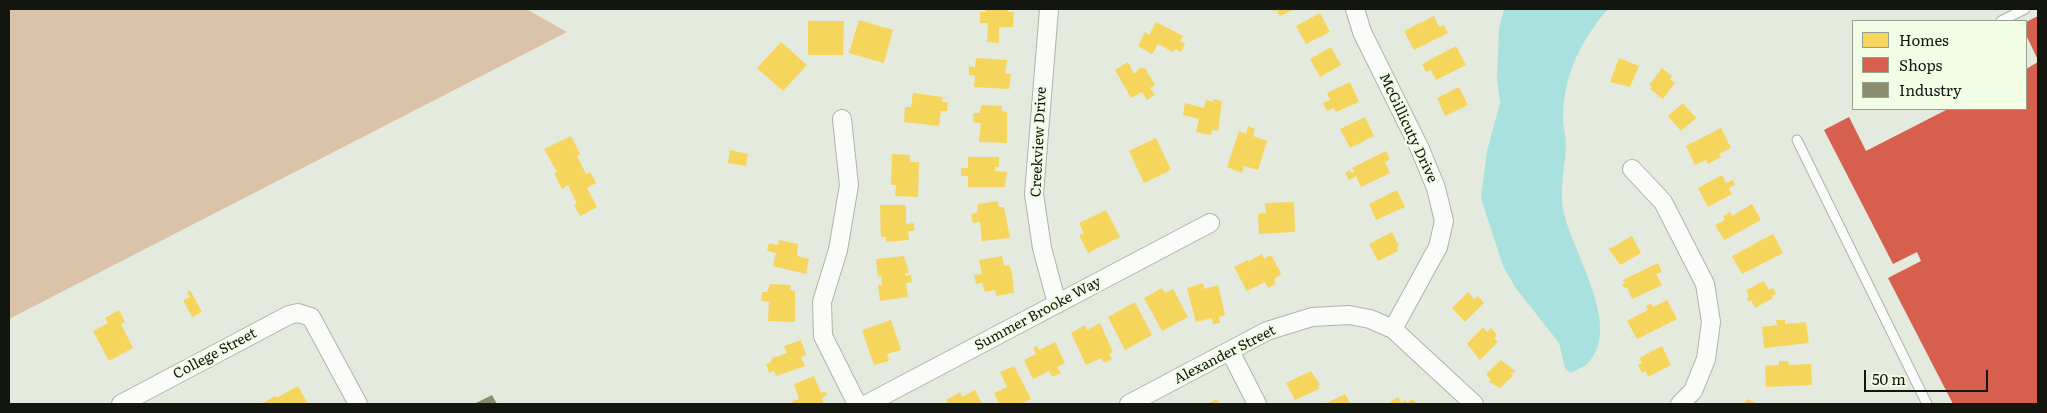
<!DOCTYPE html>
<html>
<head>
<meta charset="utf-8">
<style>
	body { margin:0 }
	#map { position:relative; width:2047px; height:413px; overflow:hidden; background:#e4eade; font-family:Literata,serif }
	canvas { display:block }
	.frame { position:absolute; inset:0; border:10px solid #12160e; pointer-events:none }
	.legend { position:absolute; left:1852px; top:20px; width:175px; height:90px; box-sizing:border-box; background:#f2fde6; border:1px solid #98a190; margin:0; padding:6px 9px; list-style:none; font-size:15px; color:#12160e }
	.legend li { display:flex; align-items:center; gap:10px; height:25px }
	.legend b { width:25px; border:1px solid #98a190 }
	.scale { position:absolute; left:1864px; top:370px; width:124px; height:22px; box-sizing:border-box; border:2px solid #12160e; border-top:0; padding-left:6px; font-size:15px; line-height:18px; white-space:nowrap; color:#12160e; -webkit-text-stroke:4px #f2fde6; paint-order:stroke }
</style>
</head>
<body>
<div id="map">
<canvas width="2047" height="413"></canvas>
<div class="frame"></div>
<ul class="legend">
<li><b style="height:14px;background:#f6d55c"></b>Homes</li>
<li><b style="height:14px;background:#d6604d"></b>Shops</li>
<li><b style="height:14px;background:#8c8c6e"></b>Industry</li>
</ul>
<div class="scale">50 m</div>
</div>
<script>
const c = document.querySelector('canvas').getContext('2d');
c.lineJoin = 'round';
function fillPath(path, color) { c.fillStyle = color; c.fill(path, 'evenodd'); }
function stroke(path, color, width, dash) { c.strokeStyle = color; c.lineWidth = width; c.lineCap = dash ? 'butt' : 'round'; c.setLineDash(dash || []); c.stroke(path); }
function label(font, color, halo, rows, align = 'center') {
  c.font = font + ' Literata,serif'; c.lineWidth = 5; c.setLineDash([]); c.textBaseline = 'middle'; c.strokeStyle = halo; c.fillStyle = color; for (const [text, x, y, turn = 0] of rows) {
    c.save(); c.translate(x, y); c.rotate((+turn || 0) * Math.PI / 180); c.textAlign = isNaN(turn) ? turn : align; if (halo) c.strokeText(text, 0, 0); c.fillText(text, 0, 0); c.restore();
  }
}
fillPath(new Path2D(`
	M9 9H526L567 32 9 319Z`), '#dbc3a9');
fillPath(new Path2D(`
	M1504 9H1608C1581 40 1563 76 1563 119 1563 128 1566 136 1566 145 1565 170 1558 193 1565 217 1575 257 1623 329 1587 364 1583 368 1575 370 1570 373L1565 368 1559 343 1515 287 1503 266 1481 198 1487 151 1500 103 1497 78 1499 29Z`), '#a9e1df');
fillPath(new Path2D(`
	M986 9H1008V12H1014L1013 27H999V43L987 42 988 23H980V12H986Z
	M1272 9H1295L1280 16 1276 10 1274 11Z
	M1320 13 1330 32 1306 44 1296 26Z
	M1434 16 1439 27 1444 25 1448 33 1414 50 1404 31Z
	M859 20 893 30 884 63 849 53Z
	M808 21H844L843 55H808Z
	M1156 22 1183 36 1180 41 1185 44 1181 52 1176 49 1173 52 1158 44 1152 54 1138 46 1145 32 1149 35Z
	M781 42 807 65 783 91 757 68Z
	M1456 46 1466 65 1436 80 1431 70 1426 72 1422 64Z
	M1331 47 1341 65 1320 77 1310 59Z
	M976 58 1007 60 1005 74H1011L1009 89 974 87 975 76 969 75V66L975 67Z
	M1619 58 1639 66 1630 87 1610 82Z
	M1128 62 1134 74 1141 67 1142 69 1145 68 1155 85 1150 88 1155 95 1147 100 1142 92 1131 98 1115 70Z
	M1662 68 1672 76 1670 79 1675 83 1663 99 1650 89 1652 87 1649 85Z
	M1350 82 1359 102 1336 112 1334 108 1327 111 1323 103 1330 100 1327 93Z
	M1459 87 1468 105 1445 116 1437 98Z
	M913 93 943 97 942 102H948L947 111H941L939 126 904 122 905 107H911Z
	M1213 99 1222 101 1218 131 1212 130 1211 135 1196 132 1199 119 1183 115 1185 103 1204 108 1206 100 1213 102Z
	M1683 103 1696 118 1681 131 1668 116Z
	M982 105 1002 106V111L1007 112V143L979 142 981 123 973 122 974 113H979Z
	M1365 117 1374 136 1350 148 1340 129Z
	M1248 126 1255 129 1253 136 1267 141 1258 170 1244 166 1242 173 1227 167 1239 131 1246 134Z
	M1721 128 1731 148 1719 154 1721 157 1708 164 1706 160 1695 165 1686 146Z
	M571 136 580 154 577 156 586 174 590 172 596 183 587 188 597 207 580 216 574 205 577 204 568 185 562 189 554 173 557 172 544 149Z
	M1156 138 1171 170 1144 183 1129 151Z
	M730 150 748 154 746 166 728 163Z
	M1386 151 1390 159 1385 162 1390 173 1361 187 1356 176 1349 180 1345 173 1350 170 1352 173 1354 172 1352 168Z
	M892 154 910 155V162H919L918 197 895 196 896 185H891Z
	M968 157H999V167H995V171L1007 172 1005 187H968V176H961V168H968Z
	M1722 175 1726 183 1733 180 1735 185 1729 188 1732 194 1708 207 1698 188Z
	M1397 190 1405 207 1376 220 1369 204Z
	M998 201 999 207H1004L1010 238 982 241 980 222 973 223 971 214 977 213 978 204Z
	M1294 202 1295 232 1259 234 1258 214 1266 213 1265 203Z
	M1752 204 1761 220 1724 240 1715 225 1725 220 1723 216 1730 212 1732 216Z
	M880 205H906V224L914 223V231H908L909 240 886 242V237H881Z
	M1106 210 1120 237 1088 253 1079 235 1084 233 1079 223Z
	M1392 232 1399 246 1397 247 1398 251 1378 261 1369 244Z
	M1773 234 1783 253 1742 274 1732 256Z
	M1632 236 1641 253 1620 265 1609 249Z
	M779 240 798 244 797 256 809 259 806 274 773 266 776 253 767 251 769 243 778 245Z
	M1262 254 1264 259 1271 255 1281 273 1279 276 1274 279 1276 284 1268 288 1265 282 1247 291 1234 267 1248 260 1255 273 1249 261Z
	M904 256 909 273H905V276L911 275 912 282 906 283 908 297 880 301 878 285H882L881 275 878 276 876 259Z
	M1002 256 1004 266 1009 265 1012 272 1014 293 996 296 995 290 985 292 982 283 976 284 974 275 982 274 979 260Z
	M1658 263 1662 272 1656 274 1662 285 1632 299 1627 287 1624 288 1622 284 1625 283 1623 280Z
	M1764 281 1769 290 1773 288 1776 294 1772 296 1773 298 1755 308 1751 300 1748 302 1747 298 1749 297 1746 290Z
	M1203 283 1204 289 1218 285 1225 315 1219 317 1220 323 1213 324 1212 318 1196 322 1187 288Z
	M770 284 791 285 790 290 795 291V322L768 321 769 302 761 301 762 292H767Z
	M1162 288 1165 293 1173 289 1188 317 1162 331 1144 298Z
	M190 290 202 312 192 317 183 300 190 297 187 292Z
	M1468 292 1474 299 1478 296 1484 303 1465 322 1452 308Z
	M1667 300 1677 319 1637 339 1627 321 1648 310 1646 306 1651 303 1653 307Z
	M1135 302 1152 335 1125 350 1108 317Z
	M119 310 125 322 121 324 133 348 109 361 93 331 108 323 105 318Z
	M891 320 901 350 887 354 889 361 874 365 862 330Z
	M1776 320H1785V324L1806 322 1809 343 1764 348 1762 327 1777 325Z
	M1100 323 1113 352 1109 354 1112 359 1104 363 1101 358 1086 365 1071 333 1085 325 1087 330Z
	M1483 327 1487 332 1491 328 1497 335 1494 338 1498 342 1480 360 1467 344Z
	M801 340 806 355 801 357 805 366 776 376 774 371 769 373 766 364 771 362 772 358 787 353 784 346Z
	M1055 342 1065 363 1057 367 1061 373 1052 377 1049 371 1033 379 1024 360 1036 354 1033 348 1037 346 1039 350Z
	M1662 346 1671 365 1648 377 1646 371 1642 373 1638 365 1642 363 1639 358Z
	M1501 360 1516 372 1510 373 1513 376 1500 388 1489 382 1491 380 1486 374Z
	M1779 361H1788L1789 365 1811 364 1812 385 1766 387 1765 366 1779 365Z
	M1014 366 1031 399 1021 404H999L994 393 1007 387 1000 372Z
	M1311 371 1320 385 1318 386 1319 389 1295 400 1286 383Z
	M814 376 821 393 825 391 827 395 822 398 824 404H793L792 401 799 399 794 384Z
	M298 386 308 404H261L275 396 276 398Z
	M975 390 982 404H948L946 400 960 392 962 397Z
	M1345 394 1350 404H1325Z
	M1398 397 1402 403 1405 400 1407 403 1413 399 1417 404H1392L1390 402Z
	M1217 399 1220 404H1207Z
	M1747 399 1758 404H1744Z`), '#f6d55c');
fillPath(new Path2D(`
	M2038 16V60L2026 35V22Z
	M2038 62V404H1953L1888 278 1921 261 1917 252 1893 264 1824 130 1849 117 1866 151 1948 109H2026V69Z`), '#d6604d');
fillPath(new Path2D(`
	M492 395 497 404H474Z`), '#8c8c6e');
const lane = new Path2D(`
	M2001 21 2025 9
	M1797 140 1927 404`);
const street = new Path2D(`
	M1049 9 1034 194 1042 248 1057 304
	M1355 9 1362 32 1420 149 1436 188 1444 221 1438 247 1393 329
	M842 119 849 185 838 250 822 302 823 336 857 404
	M1632 169 1663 202 1705 284 1711 322 1706 359 1693 391 1680 404
	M1230 351 1257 404
	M121 404 289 315 298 313 311 317 358 404
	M867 404 1210 223
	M1129 404 1267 331 1312 317 1349 315 1370 319 1393 329 1474 404`);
stroke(lane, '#afb3aa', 11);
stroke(street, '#afb3aa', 20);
stroke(lane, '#fbfcfa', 9);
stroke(street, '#fbfcfa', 18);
label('14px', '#12160e', '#f2fde6', [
	["McGillicuty Drive",1408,128,65],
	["Creekview Drive",1039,142,-87],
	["Summer Brooke Way",1038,314,-28],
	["College Street",215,354,-28],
	["Alexander Street",1225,355,-27]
]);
</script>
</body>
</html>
